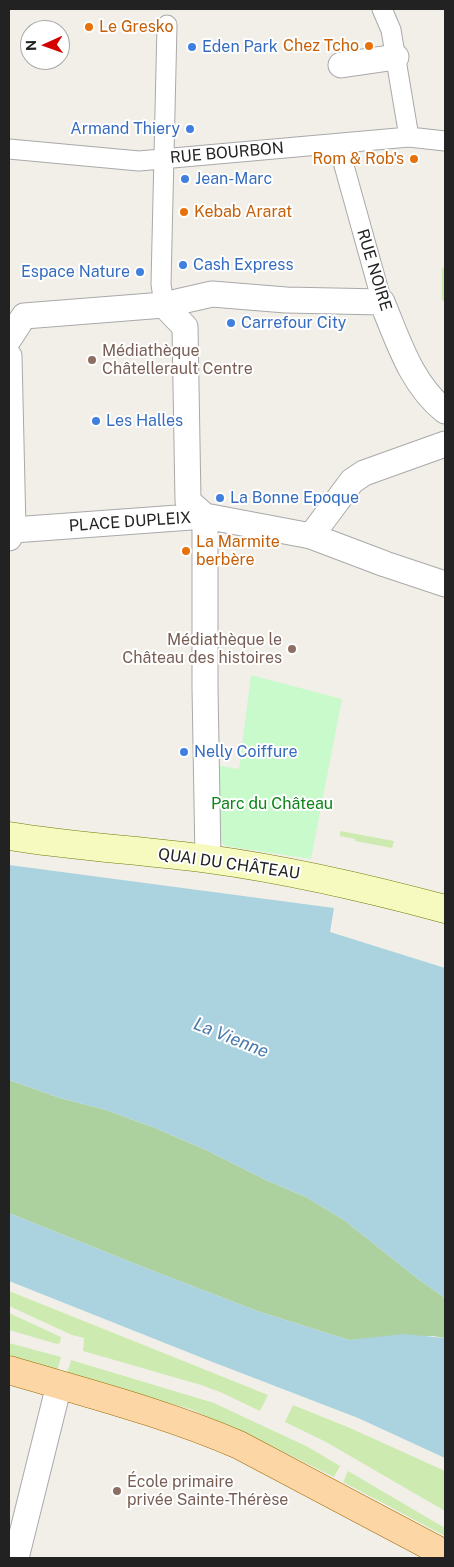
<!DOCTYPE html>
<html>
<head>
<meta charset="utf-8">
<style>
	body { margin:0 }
	#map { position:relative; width:454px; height:1567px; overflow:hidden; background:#f2efe9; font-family:"Public Sans",sans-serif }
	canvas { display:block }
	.frame { position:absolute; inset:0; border:10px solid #222; pointer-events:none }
	.north { position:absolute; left:20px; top:20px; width:50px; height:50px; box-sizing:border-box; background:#fff; border:1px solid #a7a7a7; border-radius:50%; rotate:268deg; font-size:14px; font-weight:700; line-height:20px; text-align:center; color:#222 }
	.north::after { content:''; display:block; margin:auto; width:18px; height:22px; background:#d40000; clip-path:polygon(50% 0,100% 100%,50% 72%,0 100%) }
</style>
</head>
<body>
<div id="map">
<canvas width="454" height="1567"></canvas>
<div class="frame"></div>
<div class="north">N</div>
</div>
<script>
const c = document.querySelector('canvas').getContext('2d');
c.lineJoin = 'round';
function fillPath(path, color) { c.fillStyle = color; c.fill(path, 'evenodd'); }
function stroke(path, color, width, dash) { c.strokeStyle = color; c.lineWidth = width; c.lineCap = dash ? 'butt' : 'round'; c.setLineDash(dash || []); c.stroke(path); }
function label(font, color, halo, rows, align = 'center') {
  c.font = font + ' "Public Sans",sans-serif'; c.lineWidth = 4; c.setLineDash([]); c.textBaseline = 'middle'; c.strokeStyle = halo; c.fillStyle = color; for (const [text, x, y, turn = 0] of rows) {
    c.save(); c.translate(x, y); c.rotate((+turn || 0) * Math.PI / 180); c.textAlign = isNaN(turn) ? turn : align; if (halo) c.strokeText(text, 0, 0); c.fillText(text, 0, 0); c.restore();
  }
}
fillPath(new Path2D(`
	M442 268 445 269V302L442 300Z
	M340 831 394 841 392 848 355 841V839L340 836Z
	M9 1291 268 1395 260 1411 220 1392 201 1385 83 1351 84 1338 72 1335 9 1306Z
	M9 1313 61 1337 60 1343 57 1344 9 1330Z
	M9 1343 61 1357 57 1371 9 1356Z
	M71 1360 214 1403 308 1447 340 1466 334 1477 249 1435 190 1409 67 1373Z
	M293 1405 350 1428 445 1471V1511L326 1442 285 1422Z
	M348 1471 445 1528V1536L343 1482Z`), '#cdebb0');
fillPath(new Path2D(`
	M9 1080 60 1098 106 1110 155 1128 206 1150 268 1181 306 1197 344 1220 418 1279 445 1298V1338L433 1336 349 1340 257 1311 138 1265 9 1213Z`), '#add19e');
fillPath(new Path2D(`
	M251 675 342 699 311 859 225 846 216 836V765L239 769Z`), '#c8facc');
fillPath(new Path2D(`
	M9 865 334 908 330 932 445 968V1298L418 1279 344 1220 306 1197 268 1181 206 1150 155 1128 106 1110 60 1098 9 1080Z
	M9 1213 138 1265 257 1311 349 1340 404 1334 445 1338V1458L358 1418 210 1361 9 1281Z`), '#aad3df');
const pedestrian = new Path2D(`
	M382 9 391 30 409 137
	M338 144 382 302
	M9 149 139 161 409 137 445 141
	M164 305 161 284 167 25`);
const minor = new Path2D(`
	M341 65 396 57
	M164 305 185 327 188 501 205 516
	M9 339 24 316 164 305 212 294 286 300 382 302C398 340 411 384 445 411
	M9 356 13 530 9 538
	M205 516V688L208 859
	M13 530 205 516 311 536 385 564 445 584
	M311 536 352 481 364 473 445 444
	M16 1558 59 1385`);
const secondary = new Path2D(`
	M9 836C75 847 142 850 208 859 289 870 367 888 445 909`);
const primary = new Path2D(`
	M9 1370C86 1393 165 1413 239 1445L445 1554`);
stroke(pedestrian, '#a9a9a9', 21);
stroke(minor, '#a9a9a9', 27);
stroke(secondary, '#707d05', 29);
stroke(primary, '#a06b00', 29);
stroke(pedestrian, '#fff', 19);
stroke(minor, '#fff', 25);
stroke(secondary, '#f7fabf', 28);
stroke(primary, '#fcd6a4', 28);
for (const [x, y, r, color] of [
	[89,27,5,"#e8710a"],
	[369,46,5,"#e8710a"],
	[192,47,5,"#3f7fe0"],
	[190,129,5,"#3f7fe0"],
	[414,159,5,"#e8710a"],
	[185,179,5,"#3f7fe0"],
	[184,212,5,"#e8710a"],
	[183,265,5,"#3f7fe0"],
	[140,272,5,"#3f7fe0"],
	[231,323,5,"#3f7fe0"],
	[92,360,5,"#8d6e63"],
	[96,421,5,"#3f7fe0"],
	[220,498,5,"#3f7fe0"],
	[186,551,5,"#e8710a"],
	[292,649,5,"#8d6e63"],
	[184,752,5,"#3f7fe0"],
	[117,1491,5,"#8d6e63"]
]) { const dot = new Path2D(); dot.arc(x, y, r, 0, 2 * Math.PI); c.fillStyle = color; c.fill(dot); stroke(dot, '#fff', 2); }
label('16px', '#c56008', '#fff', [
	["Le Gresko",99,27],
	["Chez Tcho",359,46,"right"],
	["Rom & Rob's",404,159,"right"],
	["Kebab Ararat",194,212],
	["La Marmite",196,542],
	["berbère",196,560]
], 'left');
label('16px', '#366cbe', '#fff', [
	["Eden Park",202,47],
	["Armand Thiery",180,129,"right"],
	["Jean-Marc",195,179],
	["Cash Express",193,265],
	["Espace Nature",130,272,"right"],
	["Carrefour City",241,323],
	["Les Halles",106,421],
	["La Bonne Epoque",230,498],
	["Nelly Coiffure",194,752]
], 'left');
label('16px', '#222', '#fff', [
	["RUE BOURBON",227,153,-5],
	["RUE NOIRE",374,270,73],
	["PLACE DUPLEIX",130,522,-4],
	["QUAI DU CHÂTEAU",229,864,8]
]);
label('16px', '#785e54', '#fff', [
	["Médiathèque",102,351],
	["Châtellerault Centre",102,369],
	["Médiathèque le",282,640,"right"],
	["Château des histoires",282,658,"right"],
	["École primaire",127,1482],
	["privée Sainte-Thérèse",127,1500]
], 'left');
label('16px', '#0c8416', '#fff', [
	["Parc du Château",272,804]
]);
label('italic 18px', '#4a7aab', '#fff', [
	["La Vienne",231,1038,22]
]);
</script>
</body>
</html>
